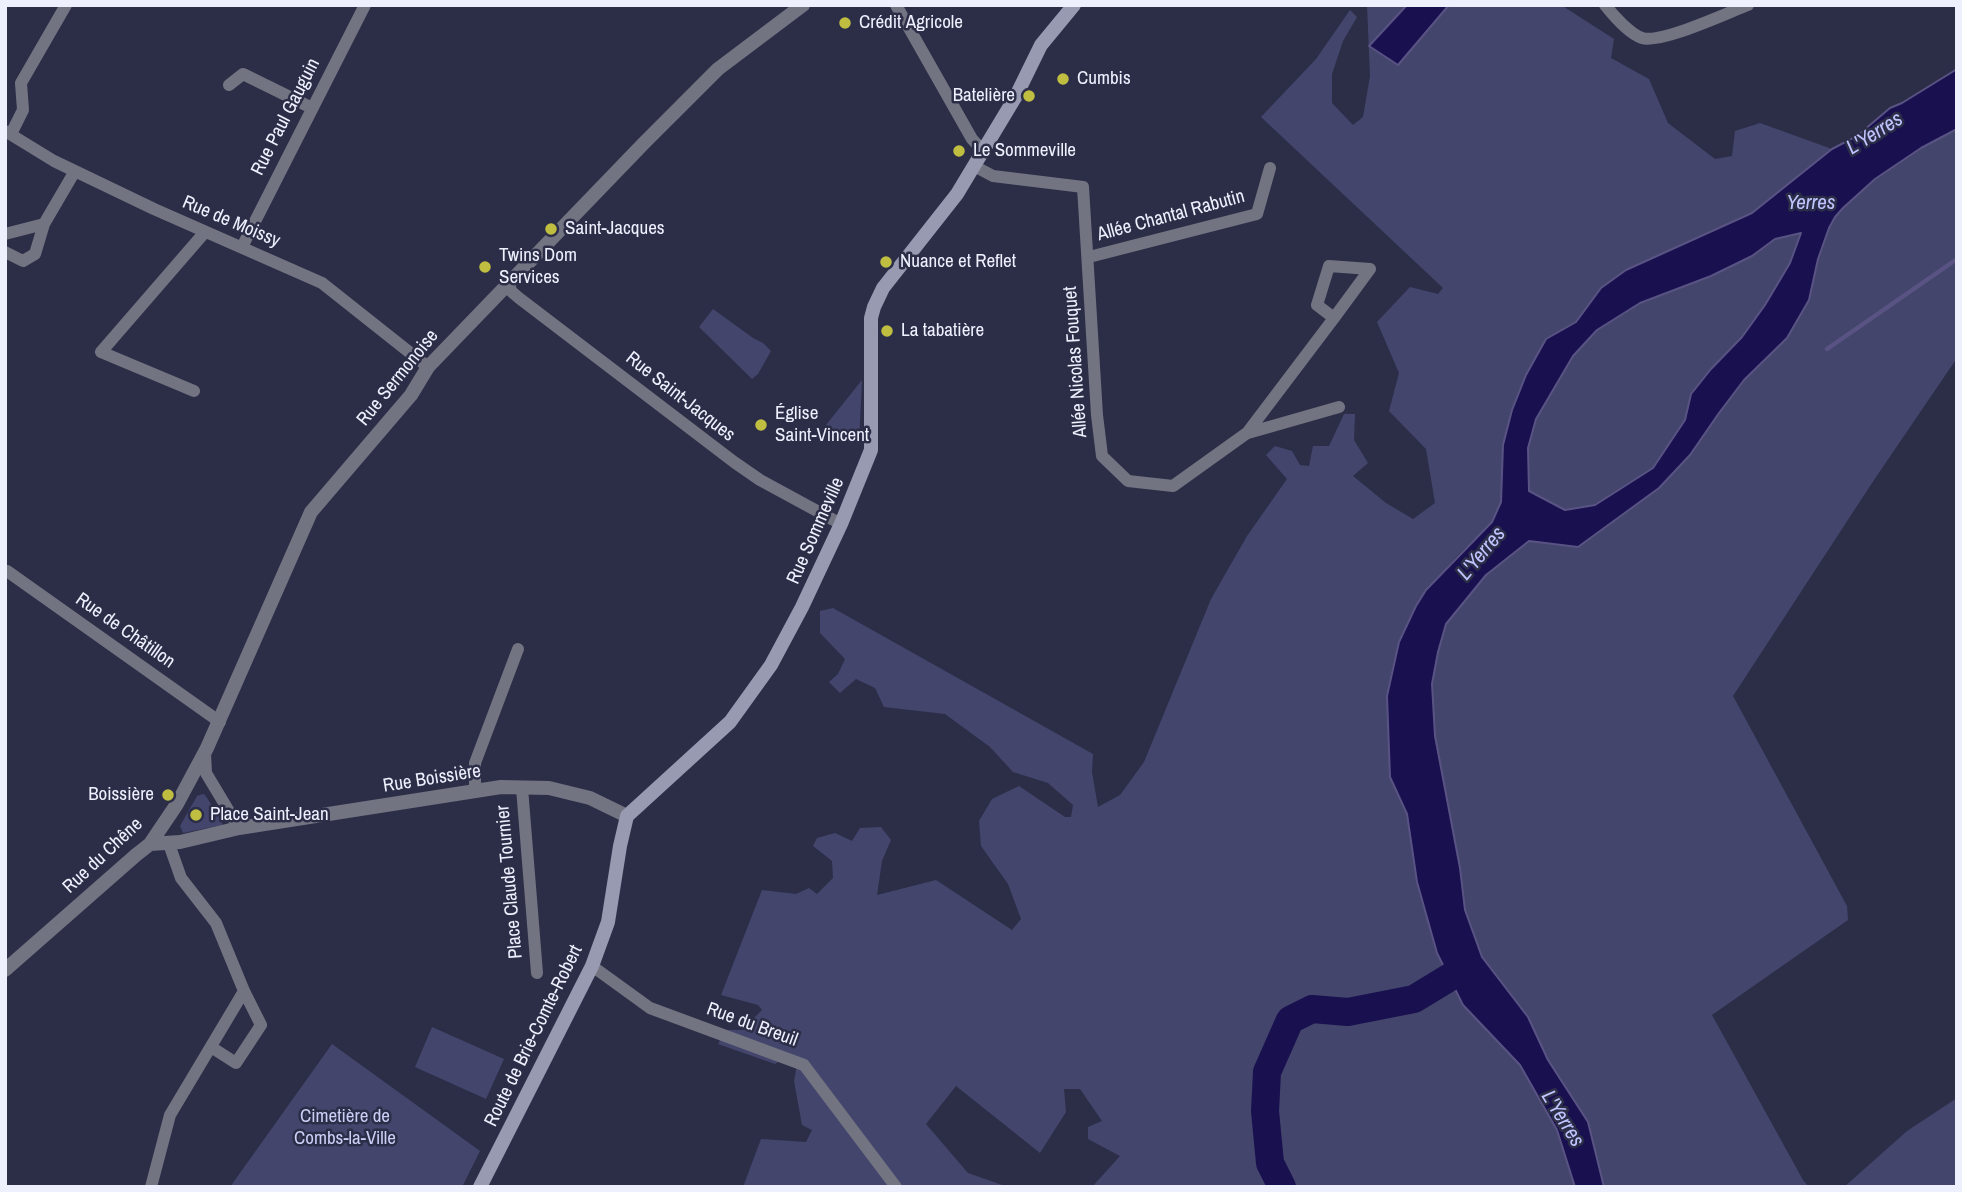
<!DOCTYPE html>
<html>
<head>
<meta charset="utf-8">
<style>
	body { margin:0 }
	#map { position:relative; width:1962px; height:1192px; overflow:hidden; background:#2c2e48; font-family:"Archivo Narrow",sans-serif }
	canvas { display:block }
	.frame { position:absolute; inset:0; border:7px solid #eef0fe; pointer-events:none }
</style>
</head>
<body>
<div id="map">
<canvas width="1962" height="1192"></canvas>
<div class="frame"></div>
</div>
<script>
const c = document.querySelector('canvas').getContext('2d');
c.lineJoin = 'round';
function fillPath(path, color) { c.fillStyle = color; c.fill(path, 'evenodd'); }
function stroke(path, color, width, dash) { c.strokeStyle = color; c.lineWidth = width; c.lineCap = dash ? 'butt' : 'round'; c.setLineDash(dash || []); c.stroke(path); }
function label(font, color, halo, rows, align = 'center') {
  c.font = font + ' "Archivo Narrow",sans-serif'; c.lineWidth = 5; c.setLineDash([]); c.textBaseline = 'middle'; c.strokeStyle = halo; c.fillStyle = color; for (const [text, x, y, turn = 0] of rows) {
    c.save(); c.translate(x, y); c.rotate((+turn || 0) * Math.PI / 180); c.textAlign = isNaN(turn) ? turn : align; if (halo) c.strokeText(text, 0, 0); c.fillText(text, 0, 0); c.restore();
  }
}
fillPath(new Path2D(`
	M1367 5H1561L1614 39 1611 58 1649 79 1668 123 1715 159 1732 156 1735 131 1760 123 1832 149 1752 213 1626 270 1601 288 1576 322 1546 339 1526 375 1512 410 1503 445 1501 502 1492 522 1457 556 1422 596 1390 777 1407 814 1417 882 1437 953 1463 1005 1520 1065 1557 1130 1575 1187H1092L1120 1156 1088 1139V1127L1102 1121 1080 1089H1064L1066 1112 1040 1153 956 1086 926 1124 968 1173 1008 1187H743L761 1139 806 1142 812 1130 802 1125 794 1081 798 1059 787 1056 775 1064 718 1044 725 1030H742L762 1010 758 1005 721 995 762 890 796 894 809 888 817 894 833 878 832 861 813 846 817 838 835 833 852 841 860 828 881 827 891 840 882 861 877 895 936 880 1012 930 1021 919 1008 884 981 846 979 821 992 799 1019 786 1065 817H1071L1073 805 1048 783 1013 772 990 747 945 714 884 707 875 688 856 679 840 693 829 682 838 674 845 659 820 633V611L833 608 1093 754 1092 772 1098 807 1120 795 1144 762 1211 599 1247 536 1287 479 1266 455 1275 446 1292 451 1300 465 1309 466 1313 446H1329L1344 414H1355L1354 440 1368 463 1353 476 1386 503 1413 519 1435 503 1426 449 1389 411 1399 373 1377 322 1410 287 1438 294 1443 288 1261 117 1316 59 1350 10 1357 17 1343 41 1332 74V103L1353 125 1363 117 1370 76Z
	M1957 129V358L1872 483 1733 696 1847 906 1848 920 1712 1015 1803 1180 1809 1187H1604L1588 1122 1548 1060 1528 1017 1482 957 1465 910 1460 868 1435 736 1432 684 1438 652 1446 624 1486 575 1529 540 1578 547 1659 488 1690 455 1719 413 1744 380 1787 338 1809 300 1818 259 1829 228 1835 217 1843 208 1875 179 1921 148Z
	M1801 232 1790 263 1765 305 1742 337 1711 369 1691 394 1685 420 1653 468 1594 505 1565 510 1528 491V448L1536 419 1573 356 1597 330 1640 303 1711 276 1752 256 1775 239Z
	M713 309 753 338 763 343 771 351 758 374 752 379 699 327Z
	M862 380 859 444 826 425Z
	M203 794 205 795 222 821V825L183 833 180 826 197 796Z
	M432 1027 504 1059 486 1099 415 1067Z
	M332 1044 480 1151 462 1187H230Z
	M1957 1098V1187H1844L1907 1131Z`), '#43456c');
const water = new Path2D(`
	M1407 5H1449L1398 65 1369 46Z
	M1957 69V129L1921 148 1875 179 1843 208 1835 217 1829 228 1818 259 1809 300 1787 338 1744 380 1719 413 1690 455 1659 488 1578 547 1529 541 1486 575 1446 624 1438 652 1432 684 1435 736 1460 868 1465 910 1482 957 1528 1017 1548 1060 1588 1122 1604 1187H1575L1557 1130 1520 1065 1463 1005 1437 953 1417 882 1407 814 1390 777 1387 696 1399 642 1416 606 1426 590 1492 522 1501 502 1503 445 1512 410 1526 375 1546 339 1576 322 1601 288 1626 270 1752 213 1832 149 1857 136 1890 108 1902 103ZM1801 233 1790 263 1765 305 1742 337 1711 369 1691 394 1685 420 1653 468 1595 505 1565 510 1529 491 1528 448 1536 419 1573 356 1597 330 1640 303 1711 276 1752 256 1775 239Z`);
fillPath(water, '#19104f');
stroke(water, '#595384', 2);
stroke(new Path2D(`
	M1827 349 1957 259`), '#595384', 4.5);
stroke(new Path2D(`
	M1282 1187 1270 1163 1265 1111 1267 1072 1290 1020 1312 1009 1348 1012 1414 999 1465 968`), '#19104f', 28);
stroke(new Path2D(`
	M896 5 972 139 983 151
	M1605 5C1613 15 1630 34 1642 38 1661 44 1727 13 1748 5
	M229 85 243 74 312 108
	M5 131 54 161 154 209 322 283 428 367
	M11 134 23 110 21 83 66 5
	M974 166 993 176 1083 187 1097 415 1102 456 1128 481 1173 486 1247 433 1334 318 1317 305 1329 266 1370 269 1334 318
	M5 234 44 224
	M242 247 365 5
	M5 252 23 261 35 254 44 224 75 171
	M1089 257 1257 214 1270 168
	M508 285 512 292 519 298 734 462 760 480 841 524
	M194 391 101 352 205 232
	M1248 433 1339 407
	M7 571 220 722
	M205 753 206 773 239 828
	M522 788 537 973
	M475 792V763L518 649
	M169 844 181 878 216 923 244 991 261 1025 236 1063 211 1047
	M592 966 650 1008 804 1065 896 1187
	M151 1187 170 1115 244 991`), '#737482', 12);
stroke(new Path2D(`
	M150 844 180 842 239 828 501 787 549 788 590 798 627 816
	M5 970 136 855 150 844 177 804 207 748 311 512 411 395 428 367 644 143 718 69 803 5`), '#737482', 14);
stroke(new Path2D(`
	M480 1187 592 966 608 922 620 846 627 816 730 722 771 665 802 607 841 524 871 450V318L874 307 883 288 957 194 1016 96 1041 45 1074 5`), '#979ab0', 14);
for (const [x, y, r, color] of [
	[845,23,7,"#bfbe41"],
	[1063,79,7,"#bfbe41"],
	[1029,96,7,"#bfbe41"],
	[959,151,7,"#bfbe41"],
	[551,229,7,"#bfbe41"],
	[886,262,7,"#bfbe41"],
	[485,267,7,"#bfbe41"],
	[887,331,7,"#bfbe41"],
	[761,425,7,"#bfbe41"],
	[168,795,7,"#bfbe41"],
	[196,815,7,"#bfbe41"]
]) { const dot = new Path2D(); dot.arc(x, y, r, 0, 2 * Math.PI); c.fillStyle = color; c.fill(dot); stroke(dot, '#2c2e48', 2.5); }
label('19px', '#eef0fe', '#2c2e48', [
	["Crédit Agricole",859,23],
	["Cumbis",1077,79],
	["Batelière",1015,96,"right"],
	["Le Sommeville",973,151],
	["Saint-Jacques",565,229],
	["Twins Dom",499,256],
	["Services",499,278],
	["Nuance et Reflet",900,262],
	["La tabatière",901,331],
	["Église",775,414],
	["Saint-Vincent",775,436],
	["Boissière",154,795,"right"],
	["Place Saint-Jean",210,815]
], 'left');
label('19px', '#eef0fe', '#2c2e48', [
	["Rue Paul Gauguin",286,117,-63],
	["Allée Chantal Rabutin",1171,216,-15],
	["Rue de Moissy",231,222,23],
	["Allée Nicolas Fouquet",1076,362,-94],
	["Rue Sermonoise",398,378,-51],
	["Rue Saint-Jacques",680,397,38],
	["Rue Sommeville",816,531,-66],
	["Rue de Châtillon",125,631,35],
	["Rue Boissière",432,779,-9],
	["Rue du Chêne",103,856,-43],
	["Place Claude Tournier",510,882,-95],
	["Rue du Breuil",752,1025,20],
	["Route de Brie-Comte-Robert",534,1036,-64]
]);
label('19px', '#cbcff6', '#2c2e48', [
	["Cimetière de",345,1117],
	["Combs-la-Ville",345,1139]
]);
label('italic 21px', '#bfc4ff', '#2c2e48', [
	["L'Yerres",1875,134,-32],
	["Yerres",1811,203],
	["L'Yerres",1482,554,-50],
	["L'Yerres",1562,1119,58]
]);
</script>
</body>
</html>
